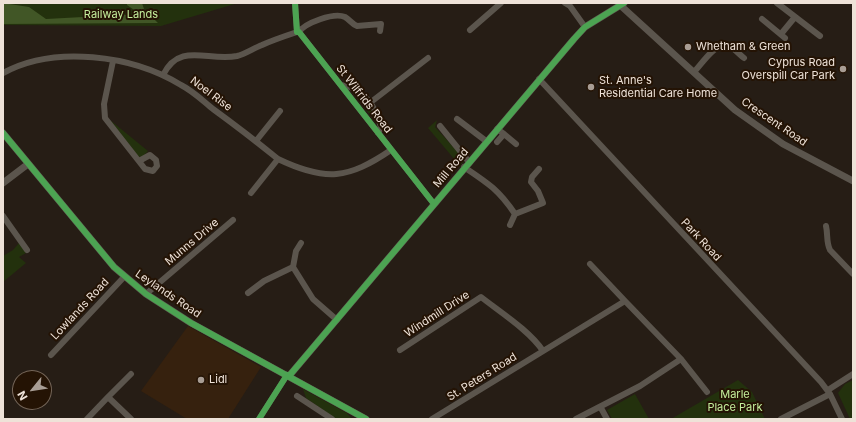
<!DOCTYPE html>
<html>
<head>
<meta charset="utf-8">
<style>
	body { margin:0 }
	#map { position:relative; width:856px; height:422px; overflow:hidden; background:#261d15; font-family:Inter,sans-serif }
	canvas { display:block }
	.frame { position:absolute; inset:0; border:4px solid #eee2d8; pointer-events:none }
	.north { position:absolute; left:12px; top:370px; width:40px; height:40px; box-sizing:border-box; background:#241304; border:1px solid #756659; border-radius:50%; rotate:240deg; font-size:11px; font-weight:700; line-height:16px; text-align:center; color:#eee2d8 }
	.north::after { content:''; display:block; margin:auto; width:14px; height:18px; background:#a89d94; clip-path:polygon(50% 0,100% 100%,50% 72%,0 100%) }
</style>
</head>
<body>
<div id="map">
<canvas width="856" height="422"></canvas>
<div class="frame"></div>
<div class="north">N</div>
</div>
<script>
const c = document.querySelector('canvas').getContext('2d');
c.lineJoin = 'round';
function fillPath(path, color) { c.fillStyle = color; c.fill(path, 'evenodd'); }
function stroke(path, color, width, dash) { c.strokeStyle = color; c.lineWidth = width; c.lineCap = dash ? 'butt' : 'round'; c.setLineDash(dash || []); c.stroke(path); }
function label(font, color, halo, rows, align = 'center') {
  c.font = font + ' Inter,sans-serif'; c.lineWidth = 4; c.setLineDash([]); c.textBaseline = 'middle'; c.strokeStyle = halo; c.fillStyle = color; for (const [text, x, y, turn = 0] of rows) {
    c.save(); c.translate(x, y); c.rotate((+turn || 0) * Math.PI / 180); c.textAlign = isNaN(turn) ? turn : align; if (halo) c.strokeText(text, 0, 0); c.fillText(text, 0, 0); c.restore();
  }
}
fillPath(new Path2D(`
	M188 326 261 367 228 419H187L141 391Z`), '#36210e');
fillPath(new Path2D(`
	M3 3H238L161 26 3 25Z
	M350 89C365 96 372 110 378 125Z
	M110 120 148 151 143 156 139 157Z
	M437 120 435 127 465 160 459 167 455 163V160L428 128Z
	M19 243 26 253 19 257 26 263 3 282V256L13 250Z
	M738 380 752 392 765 419H671Z
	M853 380V419H850L838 393 845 384Z
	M303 389 347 413 352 419H336L306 398Z
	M635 394 649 419H612L607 410Z`), '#23310d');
fillPath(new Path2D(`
	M3 3 29 7 46 19 83 17 110 11 134 17 140 14 127 5V3H142L144 9 158 23 3 24Z`), '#415626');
stroke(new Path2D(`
	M295 3 297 32
	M565 3 570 6 585 27
	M777 3 820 36
	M762 19 785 38
	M470 30 501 3
	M297 32H299L434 204
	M299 32C305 23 334 12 345 17 349 19 352 24 357 26L381 24 380 31
	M781 34 795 17
	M113 61 104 104 105 118 145 169 153 171 157 166 156 160 150 155 139 161
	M694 72C702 64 715 42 728 46 734 48 739 54 744 58
	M3 73C54 45 132 55 181 85 193 91 203 101 213 109 235 125 257 142 278 159 326 182 348 179 391 150
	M163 75C180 41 208 62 237 56 245 54 254 48 262 45 273 40 285 36 297 32
	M539 79 821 382 830 394 842 419
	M341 85C363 87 377 108 381 128L378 133
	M371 102 428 58
	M457 119 486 141
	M440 126 469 162
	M497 129 504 134 497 142
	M504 134 516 144
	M256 141 280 111
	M464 167C488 183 499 190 515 214L543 203 538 191 531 182 532 177 539 169
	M251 193 278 159
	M3 216 27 250
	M510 225 515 214
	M826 226C828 234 826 242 830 250L853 274
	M301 243 296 251 293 267 313 299 337 320
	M248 293 264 281 293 267
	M146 294 233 220
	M625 301 681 359 707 392
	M400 350 481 297C500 312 530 331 543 351
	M51 355 124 277
	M828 390 853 374
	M297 396 332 419
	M108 397 131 374
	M601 408 607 419
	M87 419 108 397 131 419
	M259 419 287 375
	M432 419 625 301 590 264
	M576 419 640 386 681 359
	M781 419 830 394`), '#5b554d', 6);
stroke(new Path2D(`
	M620 5 735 110 783 144 853 181
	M3 133 114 267 146 294 191 323 366 419
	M3 183 28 164
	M289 376 574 39 585 27 624 3`), '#5b554d', 7);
stroke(new Path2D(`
	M295 3 297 32H299L434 204
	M3 133 114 267 146 294 191 323 366 419
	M289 376 574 39 585 27 624 3
	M259 419 287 375`), '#4ca352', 6);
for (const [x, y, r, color] of [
	[688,47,4,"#a89d94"],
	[843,69,4,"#a89d94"],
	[591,87,4,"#a89d94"],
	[201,380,4,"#a89d94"]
]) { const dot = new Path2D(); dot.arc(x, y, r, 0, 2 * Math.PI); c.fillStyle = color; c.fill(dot); stroke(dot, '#241304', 1.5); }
label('11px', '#c4ee9c', '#241304', [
	["Railway Lands",121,15],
	["Marle",735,395],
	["Place Park",735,408]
]);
label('11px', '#eee2d8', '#241304', [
	["Whetham & Green",696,47],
	["Cyprus Road",835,63,"right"],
	["Overspill Car Park",835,76,"right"],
	["St. Anne's",599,81],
	["Residential Care Home",599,94],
	["Lidl",209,380]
], 'left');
label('11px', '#eee2d8', '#241304', [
	["Noel Rise",211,94,37],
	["St Wilfrids Road",364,99,52],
	["Crescent Road",774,122,34],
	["Mill Road",451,168,-50],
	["Park Road",701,240,47],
	["Munns Drive",192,242,-40],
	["Leylands Road",168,294,34],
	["Lowlands Road",80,309,-47],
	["Windmill Drive",437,314,-33],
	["St. Peters Road",482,377,-32]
]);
</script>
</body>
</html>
